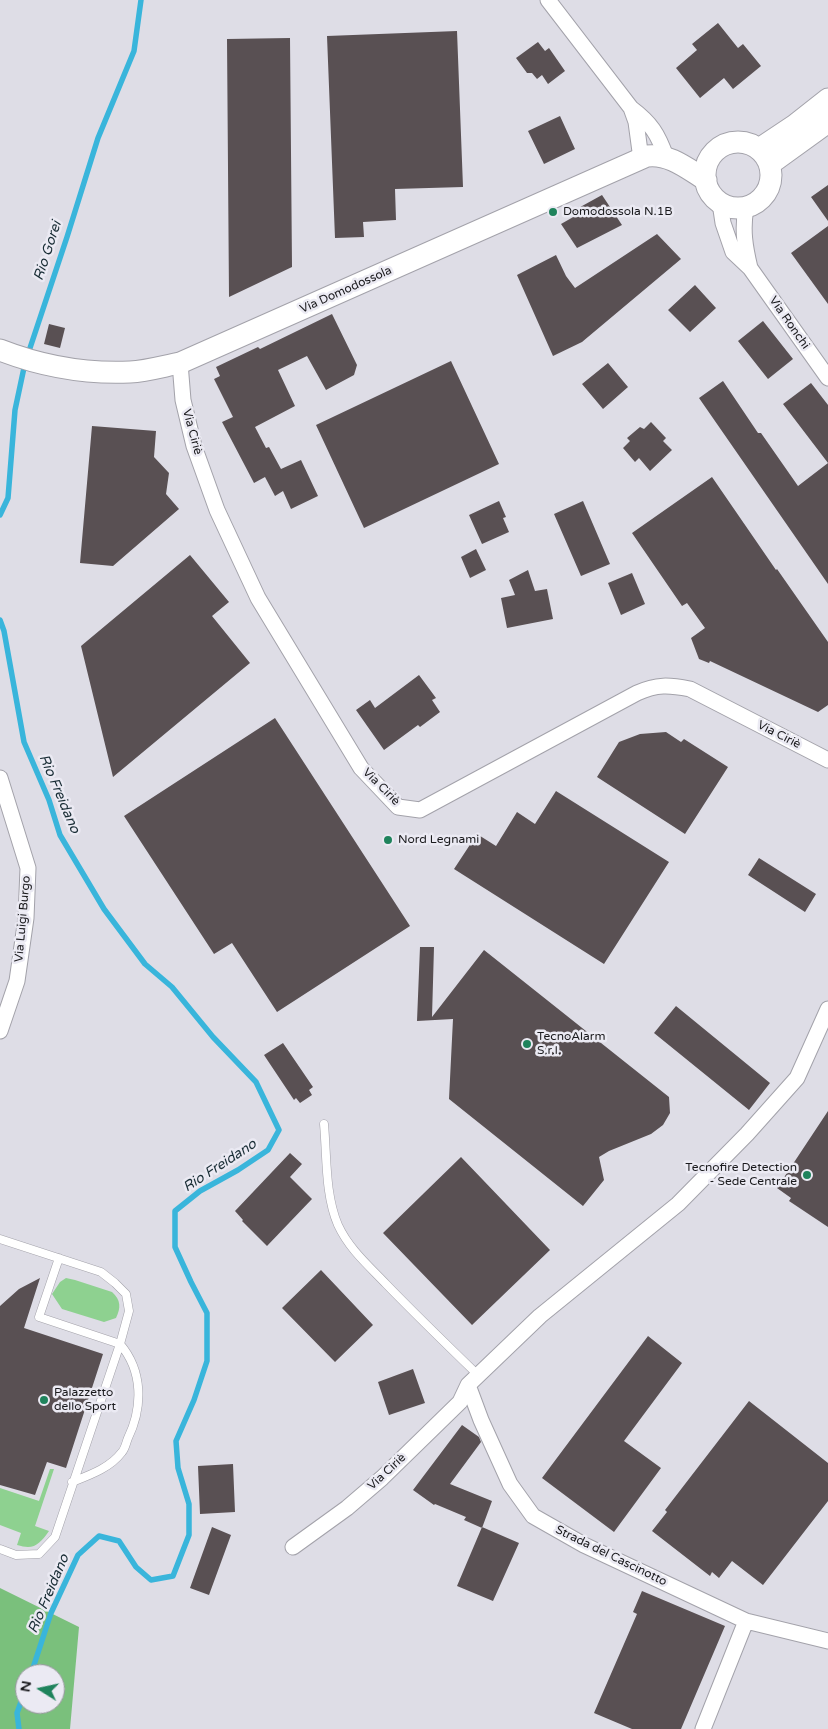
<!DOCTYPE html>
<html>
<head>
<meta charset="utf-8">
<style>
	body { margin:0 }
	#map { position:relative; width:828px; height:1729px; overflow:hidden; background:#dedde6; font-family:"Varela Round",sans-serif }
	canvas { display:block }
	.north { position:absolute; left:15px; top:1664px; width:50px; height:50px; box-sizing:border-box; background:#ebeaf3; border:1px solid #97979d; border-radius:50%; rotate:280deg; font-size:14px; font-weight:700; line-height:20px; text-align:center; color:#1a1a1d }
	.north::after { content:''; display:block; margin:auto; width:18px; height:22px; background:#1f835c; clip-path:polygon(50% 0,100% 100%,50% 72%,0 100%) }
</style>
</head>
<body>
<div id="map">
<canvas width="828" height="1729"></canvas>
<div class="north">N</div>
</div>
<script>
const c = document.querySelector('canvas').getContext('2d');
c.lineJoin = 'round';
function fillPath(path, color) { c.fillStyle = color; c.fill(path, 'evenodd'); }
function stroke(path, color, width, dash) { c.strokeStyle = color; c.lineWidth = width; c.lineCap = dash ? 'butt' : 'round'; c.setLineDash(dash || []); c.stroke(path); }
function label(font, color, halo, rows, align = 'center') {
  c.font = font + ' "Varela Round",sans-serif'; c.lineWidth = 5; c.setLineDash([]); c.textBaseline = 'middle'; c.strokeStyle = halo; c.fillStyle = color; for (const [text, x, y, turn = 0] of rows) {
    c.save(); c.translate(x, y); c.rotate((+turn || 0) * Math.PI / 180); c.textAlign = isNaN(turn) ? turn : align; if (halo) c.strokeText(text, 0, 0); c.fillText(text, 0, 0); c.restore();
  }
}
fillPath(new Path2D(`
	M66 1278 75 1280 112 1292C121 1300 121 1308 116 1318L104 1322 62 1309 52 1294 60 1282Z
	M50 1469H54L35 1526 49 1531C39 1545 34 1550 17 1545L21 1533 0 1525V1488L39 1501Z`), '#8ed190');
fillPath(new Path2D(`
	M0 1588 79 1627 70 1729H0ZM25 1674H55V1704H25Z`), '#7ac07c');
stroke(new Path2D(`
	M28 354 67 237 98 138 134 51 141 0
	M0 515 8 498 15 410 25 363
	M0 620 4 631 24 742 49 800 60 835 104 909 145 964 172 987 213 1037 256 1082 279 1130 268 1150 238 1170 200 1191 175 1211V1247L191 1282 207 1313V1361L194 1400 176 1441 178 1468 189 1504V1535L173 1576 151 1580 136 1567 119 1541 99 1536 78 1555 51 1613 31 1674
	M19 1729 17 1713 25 1691`), '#39b5db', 5.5);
fillPath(new Path2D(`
	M718 23 738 48 743 44 761 66 733 89 724 78 700 98 676 68 697 50 692 44Z
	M457 31 463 187 395 189 396 220 363 222 364 237 335 238 327 36Z
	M290 38 292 267 229 297 227 39Z
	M538 42 545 51 549 48 565 71 548 84 542 75 537 79 532 73H527L516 58Z
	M560 116 575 149 544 164 528 131Z
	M828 185V221L811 197Z
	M602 195 622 225 577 248 561 224 575 216 573 211Z
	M828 226V304L791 253Z
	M657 234 681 259 582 342 553 356 517 275 556 255 566 276 575 288Z
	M695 285 716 308 690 332 668 310Z
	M332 314 357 365 354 375 326 390 307 356 278 370 295 406 255 427 266 448 269 447 281 469 301 460 318 496 291 509 283 491 275 496 265 477 254 483 222 422 233 417 214 379 220 376 216 367 258 347 260 349Z
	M763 321 793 359 768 379 738 341Z
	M49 324 65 328 60 348 44 344Z
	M451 361 499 464 364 528 316 425Z
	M608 363 628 387 603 409 582 384Z
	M723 381 758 433H761L798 486 828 463 783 404 811 383 828 405V584L699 398Z
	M651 422 666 438 663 441 672 450 650 471 639 458 635 462 623 448 630 441 627 438 640 427 644 429Z
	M92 426 156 431 154 457 169 473 166 494 179 509 113 566 80 563Z
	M712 477 776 570 777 569 828 642V705L818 712 710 661 709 663 699 659 691 638 705 628 687 603 682 606 632 533Z
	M499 501 506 517 503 518 509 532 482 544 469 515Z
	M583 501 610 564 581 576 554 514Z
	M476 549 486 570 470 578 461 557Z
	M190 555 229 602 212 616 250 663 113 777 81 646Z
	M528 570 535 591 547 589 553 619 507 628 501 598 515 595 509 580Z
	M632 573 645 604 621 615 608 583Z
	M419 675 436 698 432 700 440 712 420 727 418 725 384 750 356 710 370 700 375 708Z
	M275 718 410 926 277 1012 232 943 214 954 124 816Z
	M666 732 681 742 684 739 728 767 685 834 597 777 619 742 640 734Z
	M556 791 669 862 604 964 454 869 477 834 496 846 517 812 535 824Z
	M759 858 816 894 805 912 748 875Z
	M420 947H434L432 1017 484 950 669 1097 670 1113 663 1125 651 1134 609 1151 599 1157 604 1180 583 1206 449 1099 453 1019 417 1021Z
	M676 1006 770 1083 749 1110 654 1033Z
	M283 1043 313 1087 309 1090 312 1095 300 1103 296 1098 294 1100 264 1055Z
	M828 1111V1227L789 1201 791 1198 777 1188Z
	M290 1153 302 1164 290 1177 312 1199 267 1246 242 1221 243 1220 235 1211Z
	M461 1157 550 1250 472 1325 383 1233Z
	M321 1270 373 1325 335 1362 282 1308Z
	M40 1278 24 1328 103 1354 66 1468 47 1462 35 1495 0 1485V1306L19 1289Z
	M648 1336 682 1363 624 1441 661 1468 614 1532 542 1478Z
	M413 1369 425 1403 389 1415 378 1382Z
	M749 1401 828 1463V1501L763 1585 732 1561 719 1578 712 1572 710 1576 652 1531 667 1512 665 1510Z
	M462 1425 479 1437 481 1442 450 1484 492 1501 482 1528 464 1520 466 1517 435 1504 434 1505 413 1490Z
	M233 1464 235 1512 200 1514 198 1466Z
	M212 1527 231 1535 209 1595 190 1588Z
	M482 1527 519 1543 493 1601 457 1586Z
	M642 1591 725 1626 681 1729H632L594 1713 637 1614 633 1612Z`), '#595053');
const lane = new Path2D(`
	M324 1124C327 1157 325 1195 338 1225 349 1249 369 1266 386 1284 416 1315 447 1345 478 1375
	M0 1239 101 1272 115 1283 126 1294 129 1311 120 1344 55 1537 39 1554 16 1555 0 1549
	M59 1258 39 1317 120 1344C143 1371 143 1407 128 1438 126 1443 125 1449 122 1452 110 1468 90 1475 72 1482`);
const street = new Path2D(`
	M548 0 631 108C651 123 658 134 666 157
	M631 108 636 122 641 159
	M720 203 723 223 733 252 750 268 828 378
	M746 208C742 230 745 247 750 268
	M180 363 183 400 194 446 217 510 258 598 361 768 398 807 420 810 637 693C657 684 669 685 690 689L828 760
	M0 778 28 868 26 918 17 981 0 1031
	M468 1385 481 1420 510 1484 533 1516 584 1545 746 1621 828 1641
	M293 1547 347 1508 382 1478 460 1402 468 1385 540 1316 678 1204 747 1134 797 1078 828 1009
	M703 1729 746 1621`);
const secondary = new Path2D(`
	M705 175a33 33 0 1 1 66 0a33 33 0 1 1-66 0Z
	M759 149 795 125 828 99
	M770 164 828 122
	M0 350C41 366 86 374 130 372 147 371 164 366 180 363L647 156C669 153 688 169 706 180`);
stroke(lane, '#a3a2aa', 9);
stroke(street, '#a3a2aa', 17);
stroke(secondary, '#a3a2aa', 23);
stroke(lane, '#fff', 8);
stroke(street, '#fff', 15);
stroke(secondary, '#fff', 21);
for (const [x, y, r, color] of [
	[553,212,5,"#1f835c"],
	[388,840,5,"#1f835c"],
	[527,1044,5,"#1f835c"],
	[807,1175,5,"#1f835c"],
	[44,1400,5,"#1f835c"]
]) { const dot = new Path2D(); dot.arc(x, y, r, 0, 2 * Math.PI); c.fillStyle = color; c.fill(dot); stroke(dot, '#ebeaf3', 2); }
label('12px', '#1a1a1d', '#ebeaf3', [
	["Domodossola N.1B",563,212],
	["Nord Legnami",398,840],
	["TecnoAlarm",537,1037],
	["S.r.l.",537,1051],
	["Tecnofire Detection",797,1168,"right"],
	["- Sede Centrale",797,1182,"right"],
	["Palazzetto",54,1393],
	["dello Sport",54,1407]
], 'left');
label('12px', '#1a1a1d', '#ebeaf3', [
	["Via Domodossola",346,290,-24],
	["Via Ronchi",789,323,55],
	["Via Ciriè",192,432,75],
	["Via Ciriè",779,735,27],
	["Via Ciriè",381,787,45],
	["Via Luigi Burgo",23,919,-85],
	["Via Ciriè",387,1472,-43],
	["Strada del Cascinotto",611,1556,26]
]);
label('italic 14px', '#192d35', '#ebeaf3', [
	["Rio Gorei",48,251,-72],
	["Rio Freidano",59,794,67],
	["Rio Freidano",220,1166,-33],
	["Rio Freidano",49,1594,-67]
]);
</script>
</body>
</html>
